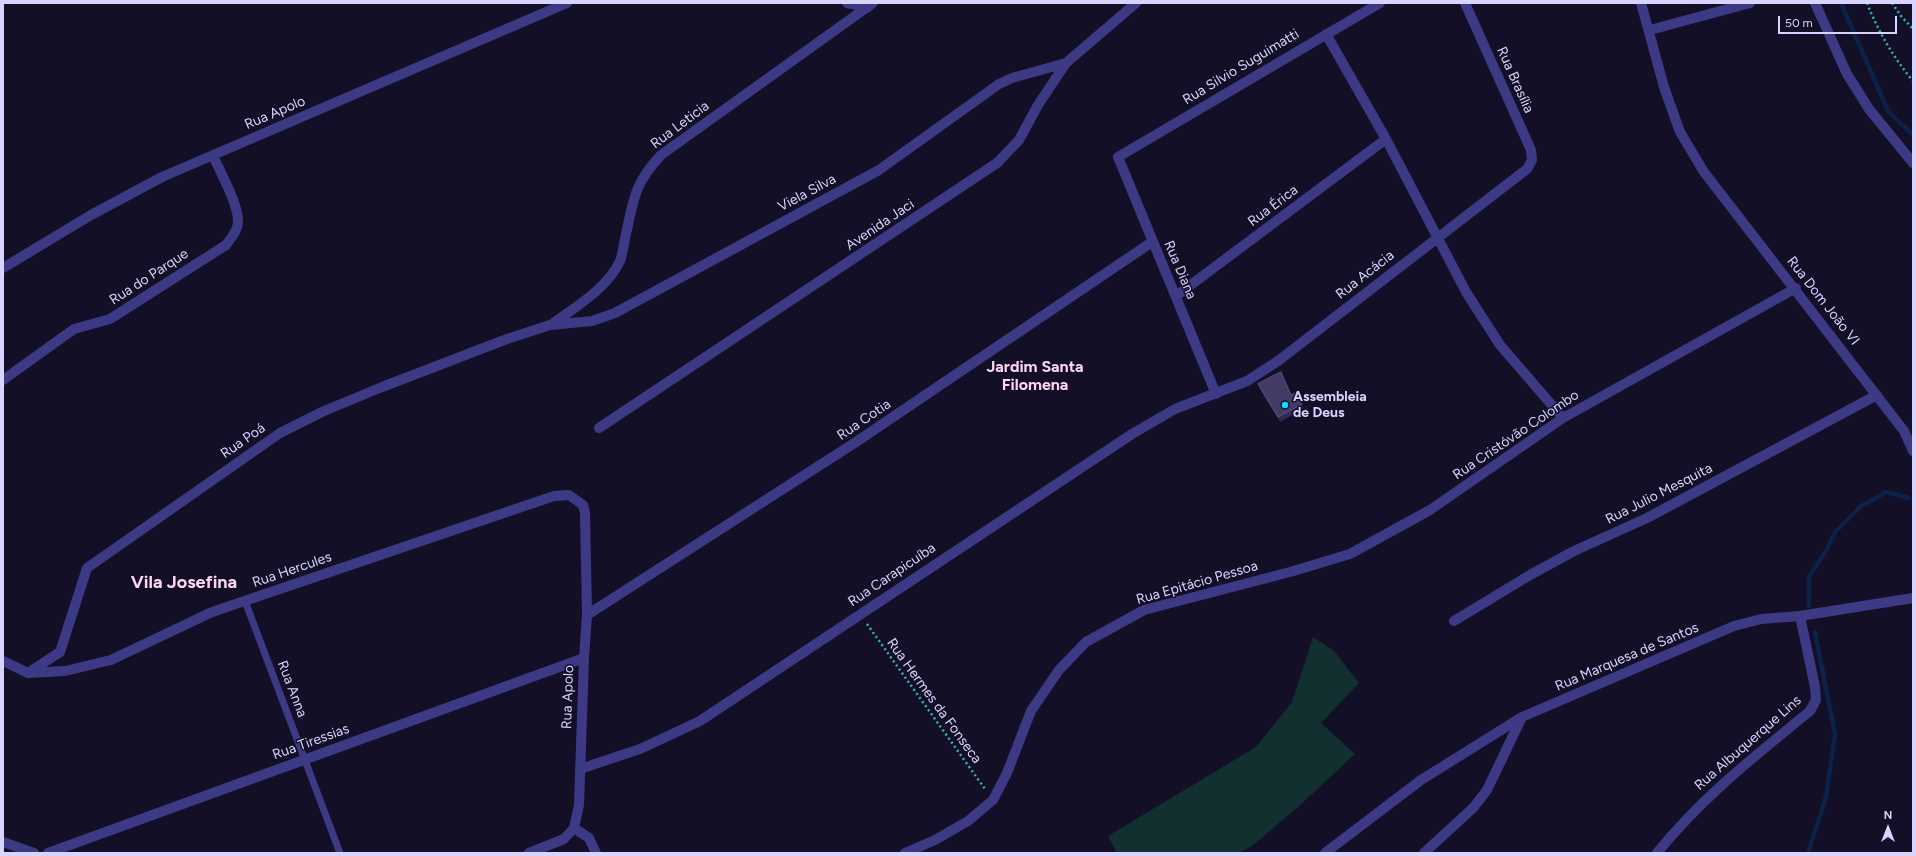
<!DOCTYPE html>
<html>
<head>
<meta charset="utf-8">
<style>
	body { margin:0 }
	#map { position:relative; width:1916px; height:856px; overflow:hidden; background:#130f26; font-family:Figtree,sans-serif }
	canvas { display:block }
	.frame { position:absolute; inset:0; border:4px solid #d9d4ff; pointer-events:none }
	.north { position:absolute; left:1868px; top:808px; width:40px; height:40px; -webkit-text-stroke:3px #130f26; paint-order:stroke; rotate:0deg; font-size:11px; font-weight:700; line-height:16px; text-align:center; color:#d9d4ff }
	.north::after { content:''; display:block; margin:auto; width:14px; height:18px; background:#d9d4ff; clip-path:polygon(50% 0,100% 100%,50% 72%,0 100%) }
	.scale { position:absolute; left:1778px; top:16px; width:119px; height:18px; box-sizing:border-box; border:2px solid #d9d4ff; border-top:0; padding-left:5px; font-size:12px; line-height:14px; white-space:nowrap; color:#d9d4ff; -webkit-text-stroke:3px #130f26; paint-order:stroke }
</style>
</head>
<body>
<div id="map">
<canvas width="1916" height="856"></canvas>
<div class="frame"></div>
<div class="north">N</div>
<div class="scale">50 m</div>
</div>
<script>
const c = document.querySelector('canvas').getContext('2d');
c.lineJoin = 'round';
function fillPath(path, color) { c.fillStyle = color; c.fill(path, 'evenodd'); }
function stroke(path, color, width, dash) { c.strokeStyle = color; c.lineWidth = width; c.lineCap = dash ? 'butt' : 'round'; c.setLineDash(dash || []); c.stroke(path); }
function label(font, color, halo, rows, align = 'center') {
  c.font = font + ' Figtree,sans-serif'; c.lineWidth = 3; c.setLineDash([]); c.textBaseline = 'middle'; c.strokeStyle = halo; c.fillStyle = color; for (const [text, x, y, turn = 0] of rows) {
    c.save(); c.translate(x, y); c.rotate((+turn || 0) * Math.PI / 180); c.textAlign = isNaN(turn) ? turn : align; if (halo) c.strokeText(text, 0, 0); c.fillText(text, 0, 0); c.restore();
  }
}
fillPath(new Path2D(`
	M1313 637 1334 651 1359 683 1321 723 1355 754 1298 807 1252 846 1238 853H1117L1108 836 1256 747 1292 702Z`), '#12302f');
stroke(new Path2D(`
	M1841 3 1888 111 1913 135
	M1809 606V577L1827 549 1835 532 1860 507 1886 492 1909 498
	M1808 853 1826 797 1835 734 1815 632`), '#0c2248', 4.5);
stroke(new Path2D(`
	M1867 3C1878 31 1893 57 1913 81
	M1892 3 1901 16 1913 29
	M867 624 985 789`), '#2fb8b0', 2.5, [2, 3]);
stroke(new Path2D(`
	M245 601 340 853`), '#3d3a85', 7);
stroke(new Path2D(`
	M847 3 868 7
	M1641 3 1664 87 1680 132 1704 172 1904 431 1913 451
	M1815 3 1847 74 1869 109 1913 163
	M1650 30 1750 3
	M1326 34 1386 139 1466 292 1500 345 1563 418
	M3 268 91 215 162 177 567 3
	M1176 296 1386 139
	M551 325C575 307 607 289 620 261 623 253 624 242 626 234 634 197 635 183 661 155L873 3
	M3 380 74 329 110 319 226 245C231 238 237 232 238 223 239 204 220 173 213 155
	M1216 394 1118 157 1380 3
	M599 428 997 163 1019 140 1038 105 1066 63 1136 3
	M587 615 856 442 1152 242
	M1454 621 1530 575 1574 551 1647 518 1877 395
	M3 661 28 673 65 671 111 660 212 612 554 496 569 495 583 505 585 513 587 615 584 658 579 805 574 828 564 839 529 853
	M28 673 60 652 87 568 280 433 324 411 382 387 507 339 550 325 592 321 615 313 879 170 999 84 1012 78 1066 63
	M580 769 640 749 700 721 1132 434 1175 409 1247 381 1278 361 1527 169 1532 160 1531 150 1465 3
	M574 828 589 838 596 853
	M3 842 34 853
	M48 853 584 658
	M905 853 935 840 968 821 993 800 1007 773 1031 711 1059 670 1086 642 1144 610 1290 572 1350 554 1430 510 1563 418 1796 288
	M1325 853 1421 780 1522 717 1734 626 1761 619 1800 616 1913 598
	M1424 853 1473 808 1487 790 1522 717
	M1657 853C1702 797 1754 757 1810 711L1816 700 1815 687 1800 616`), '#3d3a85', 10);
fillPath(new Path2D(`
	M1258 384 1302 404 1303 409 1280 422 1260 389Z`), '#312854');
const building = new Path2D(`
	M1281 372 1291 395 1295 393 1302 404 1278 417 1258 384Z`);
fillPath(building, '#433a66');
stroke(building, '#5a527e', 1);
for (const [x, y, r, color] of [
	[1285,405,4,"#00e5ff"]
]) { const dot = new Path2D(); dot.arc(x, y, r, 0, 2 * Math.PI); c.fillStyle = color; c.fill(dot); stroke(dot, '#130f26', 1.5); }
label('14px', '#d9d4ff', '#130f26', [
	["Rua Silvio Suguimatti",1241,67,-31],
	["Rua Brasília",1515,80,66],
	["Rua Apolo",275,113,-23],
	["Rua Leticia",680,125,-37],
	["Viela Silva",807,193,-28],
	["Rua Érica",1273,206,-37],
	["Avenida Jaci",880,225,-34],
	["Rua Diana",1180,270,67],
	["Rua Acácia",1365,275,-38],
	["Rua do Parque",149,277,-33],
	["Rua Dom João VI",1823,301,52],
	["Rua Cotia",864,420,-34],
	["Rua Cristóvão Colombo",1516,435,-34],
	["Rua Poá",243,441,-35],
	["Rua Julio Mesquita",1659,494,-27],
	["Rua Hercules",292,570,-19],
	["Rua Carapicuíba",892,575,-34],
	["Rua Epitácio Pessoa",1197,583,-16],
	["Rua Marquesa de Santos",1627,657,-23],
	["Rua Anna",292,689,69],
	["Rua Apolo",568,697,-88],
	["Rua Hermes da Fonseca",934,701,54],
	["Rua Tiressias",311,742,-20],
	["Rua Albuquerque Lins",1748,743,-41]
]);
label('bold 14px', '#d9d4ff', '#130f26', [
	["Assembleia",1293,397],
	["de Deus",1293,413]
], 'left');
label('bold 16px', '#ffd6f0', '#130f26', [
	["Jardim Santa",1035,367],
	["Filomena",1035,385]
]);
label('bold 18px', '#ffd6f0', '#130f26', [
	["Vila Josefina",184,583]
]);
</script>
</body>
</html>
